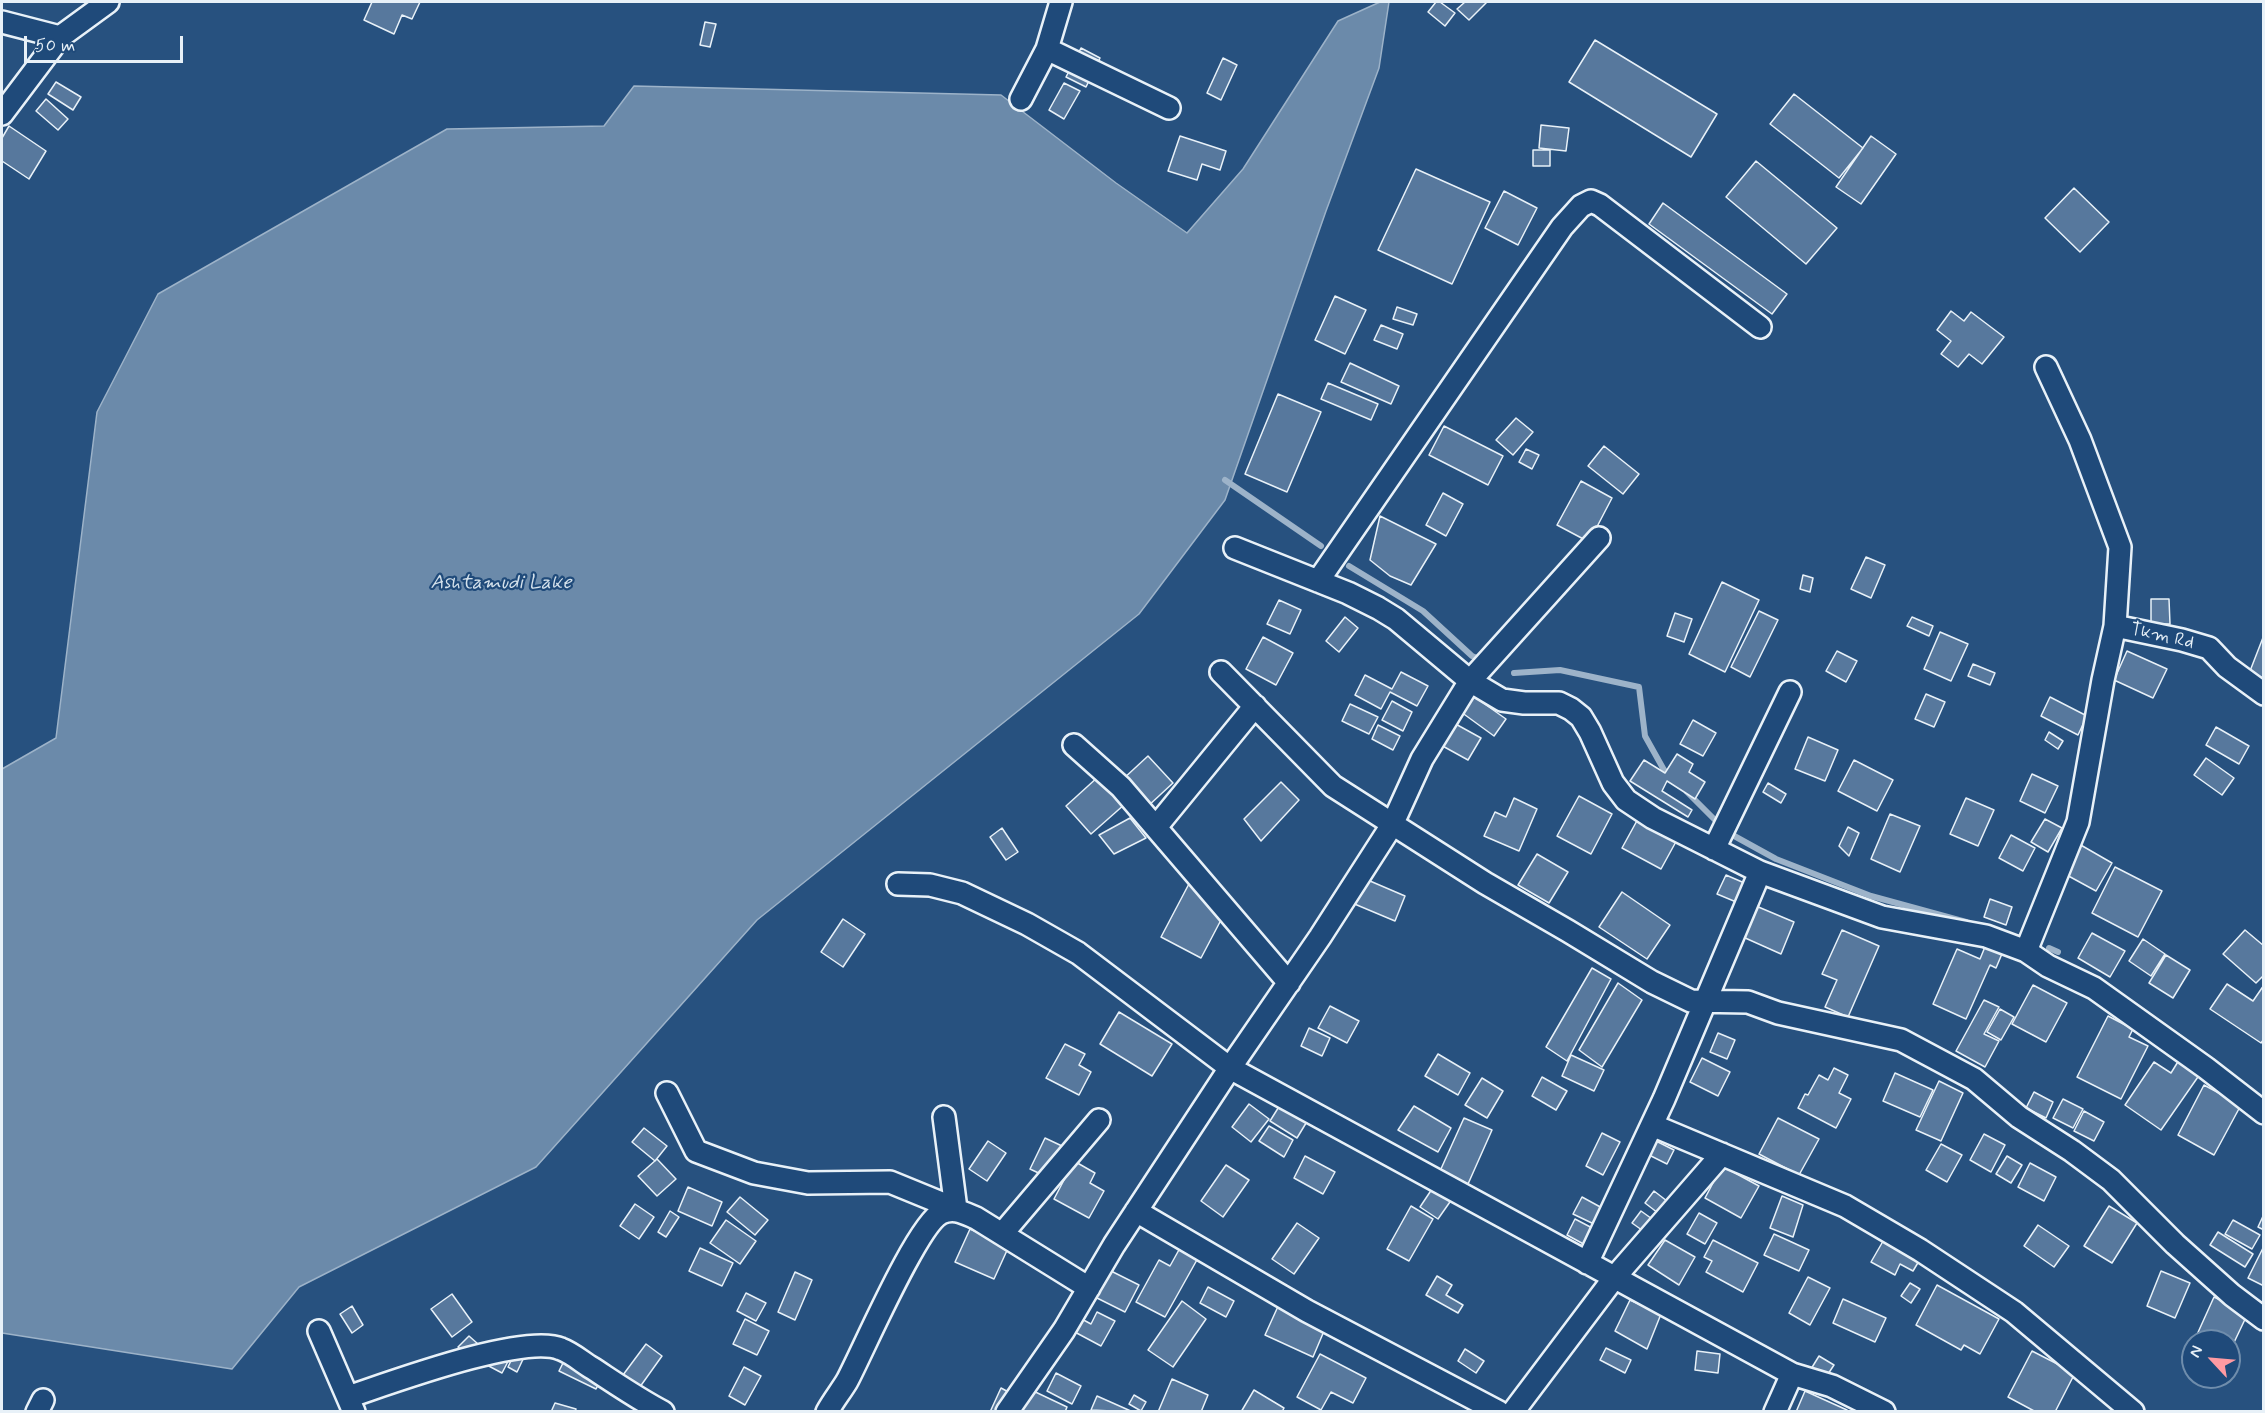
<!DOCTYPE html>
<html>
<head>
<meta charset="utf-8">
<style>
	body { margin:0 }
	#map { position:relative; width:2265px; height:1413px; overflow:hidden; background:#27517f; font-family:Mynerve,sans-serif }
	canvas { display:block }
	.frame { position:absolute; inset:0; border:3px solid #e8f1f8; pointer-events:none }
	.north { position:absolute; left:2181px; top:1329px; width:60px; height:60px; box-sizing:border-box; background:#1f4a7a; border:2px solid #6f8dac; border-radius:50%; rotate:296deg; font-size:16px; font-weight:700; line-height:24px; text-align:center; color:#e8f1f8 }
	.north::after { content:''; display:block; margin:auto; width:21px; height:27px; background:#ff9aa2; clip-path:polygon(50% 0,100% 100%,50% 72%,0 100%) }
	.scale { position:absolute; left:24px; top:36px; width:159px; height:27px; box-sizing:border-box; border:3px solid #e8f1f8; border-top:0; padding-left:8px; font-size:18px; line-height:21px; white-space:nowrap; color:#e8f1f8; -webkit-text-stroke:4px #1f4a7a; paint-order:stroke }
</style>
</head>
<body>
<div id="map">
<canvas width="2265" height="1413"></canvas>
<div class="frame"></div>
<div class="north">N</div>
<div class="scale">50 m</div>
</div>
<script>
const c = document.querySelector('canvas').getContext('2d');
c.lineJoin = 'round';
function fillPath(path, color) { c.fillStyle = color; c.fill(path, 'evenodd'); }
function stroke(path, color, width, dash) { c.strokeStyle = color; c.lineWidth = width; c.lineCap = dash ? 'butt' : 'round'; c.setLineDash(dash || []); c.stroke(path); }
function label(font, color, halo, rows, align = 'center') {
  c.font = font + ' Mynerve,sans-serif'; c.lineWidth = 4.5; c.setLineDash([]); c.textBaseline = 'middle'; c.strokeStyle = halo; c.fillStyle = color; for (const [text, x, y, turn = 0] of rows) {
    c.save(); c.translate(x, y); c.rotate((+turn || 0) * Math.PI / 180); c.textAlign = isNaN(turn) ? turn : align; if (halo) c.strokeText(text, 0, 0); c.fillText(text, 0, 0); c.restore();
  }
}
const water = new Path2D(`
	M1380 2H1389L1379 68 1326 211 1225 500 1139 614 757 920 536 1167 299 1287 232 1369 2 1333V769L56 738 97 412 158 294 447 129 604 126 634 86 1001 95 1116 183 1187 233 1243 169 1338 21Z`);
fillPath(water, '#6b8aaa');
stroke(water, '#9db3c9', 1.5);
stroke(new Path2D(`
	M1225 480 1321 546
	M1349 566 1423 611 1472 656 1482 660
	M1514 673 1560 670 1639 687 1645 736 1664 770 1671 776
	M1687 792 1720 825
	M1727 832 1776 859 1871 896 1966 922
	M2049 948 2058 952`), '#9db3c9', 6);
const building = new Path2D(`
	M372 2H420L412 19 402 15 394 34 364 20Z
	M1436 2H1440L1455 13 1445 26 1428 12Z
	M1465 2H1487L1469 20 1457 9Z
	M705 22 716 24 710 47 700 45Z
	M1595 40 1717 114 1691 157 1569 82Z
	M1081 48 1100 58 1086 87 1066 77Z
	M1223 58 1237 65 1221 100 1207 93Z
	M56 82 81 97 73 110 48 94Z
	M1064 83 1080 91 1064 119 1049 110Z
	M1794 94 1863 148 1839 178 1770 124Z
	M46 99 68 119 58 130 36 111Z
	M1541 125 1569 128 1566 151 1539 148Z
	M9 126 46 151 29 179 2 161V138Z
	M1180 136 1226 151 1220 170 1202 164 1197 180 1168 171Z
	M1871 136 1896 154 1861 204 1836 187Z
	M1533 150H1550V166H1533Z
	M1756 161 1837 228 1806 264 1726 197Z
	M1416 169 1490 202 1452 284 1378 250Z
	M2074 188 2109 222 2080 252 2045 218Z
	M1504 191 1537 208 1518 245 1485 228Z
	M1663 203 1787 294 1772 314 1649 224Z
	M1335 296 1366 310 1345 354 1315 340Z
	M1397 307 1417 314 1413 325 1393 319Z
	M1951 311 1964 321 1971 312 2004 337 1982 364 1969 354 1958 367 1941 354 1951 341 1937 330Z
	M1381 325 1403 334 1397 349 1374 340Z
	M1350 363 1399 386 1391 404 1341 382Z
	M1328 383 1378 404 1371 420 1321 399Z
	M1278 394 1321 412 1287 492 1245 474Z
	M1516 418 1533 432 1513 455 1496 440Z
	M1444 426 1503 456 1488 485 1429 455Z
	M1604 446 1639 474 1623 494 1588 466Z
	M1526 449 1539 455 1532 469 1519 462Z
	M1581 481 1612 498 1589 542 1557 525Z
	M1443 493 1463 504 1446 536 1426 525Z
	M1380 516 1436 544 1411 585 1390 576 1370 560Z
	M1866 557 1885 565 1871 598 1851 589Z
	M1803 575 1813 578 1810 592 1800 589Z
	M1722 582 1759 600 1725 672 1689 654Z
	M2151 599H2169L2170 624H2151Z
	M1279 600 1301 610 1290 634 1267 624Z
	M1759 611 1778 620 1750 677 1731 667Z
	M1675 613 1692 619 1684 642 1667 636Z
	M1345 617 1358 628 1339 652 1326 641Z
	M1912 617 1933 626 1929 636 1907 626Z
	M1940 632 1968 644 1951 681 1924 669Z
	M2264 635V679L2250 671Z
	M1263 637 1293 653 1276 685 1246 669Z
	M1837 651 1857 661 1846 682 1826 671Z
	M2127 651 2167 669 2153 698 2114 680Z
	M1973 664 1995 673 1990 685 1968 676Z
	M1401 672 1428 686 1417 706 1390 692 1381 709 1355 695 1365 675 1392 689Z
	M1926 694 1945 702 1934 727 1915 719Z
	M1472 695 1506 719 1494 736 1461 712Z
	M2050 697 2087 716 2078 735 2041 716Z
	M1392 701 1412 712 1403 731 1382 720Z
	M1350 704 1378 717 1369 734 1342 721Z
	M1693 720 1716 733 1703 756 1680 744Z
	M1452 722 1481 738 1468 760 1439 744Z
	M1378 725 1400 736 1393 750 1372 739Z
	M2216 727 2249 746 2239 764 2206 745Z
	M2049 732 2063 741 2058 749 2045 740Z
	M1808 737 1838 750 1825 781 1795 769Z
	M1677 754 1693 764 1689 772 1705 782 1695 799 1667 781 1662 791 1692 810 1688 817 1630 781 1644 760 1665 773Z
	M1148 756 1173 783 1147 807 1122 780Z
	M2206 758 2234 778 2222 795 2194 775Z
	M1854 760 1893 780 1877 811 1838 791Z
	M2032 774 2058 786 2045 813 2020 801Z
	M1099 776 1125 804 1091 834 1066 806Z
	M1281 782 1299 800 1261 841 1244 819Z
	M1768 783 1786 794 1781 803 1763 792Z
	M1579 796 1612 814 1591 854 1557 836Z
	M1514 798 1537 809 1519 851 1484 836 1495 812 1506 817Z
	M1966 798 1994 810 1978 846 1950 834Z
	M1890 814 1920 826 1900 872 1871 859Z
	M1639 817 1678 838 1661 869 1622 848Z
	M1130 818 1146 838 1114 854 1099 835Z
	M2045 819 2062 828 2048 852 2031 842Z
	M1848 827 1859 833 1849 856 1839 846Z
	M1002 828 1018 852 1006 860 990 837Z
	M2011 835 2035 848 2023 871 1999 858Z
	M2079 844 2112 863 2096 891 2063 873Z
	M1537 854 1568 872 1549 903 1518 885Z
	M2115 867 2162 891 2138 937 2092 913Z
	M1356 875 1405 896 1395 921 1345 900Z
	M1726 875 1749 885 1741 904 1717 894Z
	M1191 880 1231 901 1201 958 1161 937Z
	M1622 892 1670 925 1647 959 1599 927Z
	M1990 899 2012 907 2006 925 1984 917Z
	M1756 906 1794 922 1781 954 1743 937Z
	M843 919 865 934 843 967 821 952Z
	M1842 930 1879 946 1848 1017 1825 1007 1837 980 1822 974Z
	M2245 930 2264 946V975L2256 983 2223 954Z
	M2092 933 2125 951 2110 977 2078 958Z
	M2143 939 2165 954 2151 976 2129 961Z
	M1987 942 2004 949 1996 968 1990 965 1966 1019 1933 1004 1957 949 1980 959Z
	M2166 955 2190 970 2173 998 2149 983Z
	M1592 968 1611 979 1567 1061 1546 1047Z
	M1618 983 1642 1000 1602 1067 1579 1050Z
	M2227 984 2253 1001 2264 985V1039L2261 1043 2210 1009Z
	M2033 985 2067 1003 2046 1042 2012 1024Z
	M1984 1000 1999 1007 1984 1034 1999 1041 1985 1067 1956 1051Z
	M1330 1006 1359 1021 1347 1043 1318 1028Z
	M2000 1009 2014 1017 2001 1040 1987 1032Z
	M1119 1012 1172 1044 1152 1076 1100 1044Z
	M2108 1016 2133 1029 2129 1037 2148 1046 2121 1099 2077 1077Z
	M1309 1028 1330 1038 1322 1056 1301 1046Z
	M1718 1033 1735 1040 1727 1059 1710 1052Z
	M1065 1044 1085 1054 1079 1065 1091 1072 1079 1095 1046 1078Z
	M1438 1054 1470 1073 1458 1095 1425 1076Z
	M1571 1055 1604 1070 1594 1091 1562 1076Z
	M1702 1058 1730 1072 1718 1096 1690 1082Z
	M2179 1060 2200 1074 2161 1130 2125 1105 2154 1062 2171 1073Z
	M1834 1068 1848 1075 1839 1093 1851 1099 1836 1128 1798 1108 1805 1094 1808 1095 1819 1075 1828 1080Z
	M1895 1073 1933 1090 1920 1117 1883 1101Z
	M1542 1077 1567 1091 1556 1110 1532 1096Z
	M1482 1078 1503 1091 1487 1118 1465 1105Z
	M1939 1081 1963 1093 1941 1141 1916 1130Z
	M2204 1085 2241 1105 2214 1155 2178 1135Z
	M1290 1089 1317 1105 1297 1138 1270 1121Z
	M2034 1092 2053 1102 2046 1118 2026 1108Z
	M2063 1099 2083 1109 2073 1128 2053 1118Z
	M1249 1104 1269 1119 1251 1142 1232 1127Z
	M1414 1106 1451 1128 1438 1152 1398 1130Z
	M2084 1111 2104 1122 2094 1141 2074 1131Z
	M1464 1118 1492 1130 1468 1184 1440 1171Z
	M1778 1118 1819 1139 1799 1175 1759 1154Z
	M1269 1126 1293 1140 1284 1157 1259 1141Z
	M644 1128 667 1146 655 1161 632 1142Z
	M1602 1133 1620 1142 1603 1175 1586 1166Z
	M1984 1134 2005 1145 1991 1172 1970 1160Z
	M1045 1138 1062 1146 1047 1177 1030 1169Z
	M1654 1140 1674 1150 1667 1164 1647 1154Z
	M988 1141 1006 1153 987 1181 969 1169Z
	M1941 1144 1962 1155 1947 1182 1926 1170Z
	M1305 1156 1335 1172 1323 1194 1294 1178Z
	M2007 1156 2022 1165 2011 1183 1996 1174Z
	M657 1159 676 1179 657 1196 638 1176Z
	M1074 1161 1095 1173 1090 1183 1104 1191 1089 1218 1054 1199Z
	M2030 1163 2056 1177 2044 1201 2018 1187Z
	M1226 1165 1249 1180 1223 1217 1201 1201Z
	M1722 1166 1759 1186 1741 1218 1705 1198Z
	M1434 1186 1452 1199 1438 1219 1420 1207Z
	M688 1187 722 1202 712 1226 678 1211Z
	M1654 1191 1667 1201 1658 1213 1645 1203Z
	M1782 1196 1803 1205 1793 1237 1770 1228Z
	M740 1197 768 1220 755 1235 727 1212Z
	M1582 1197 1604 1209 1596 1225 1573 1214Z
	M635 1204 654 1217 639 1239 620 1226Z
	M1411 1206 1433 1219 1409 1261 1387 1249Z
	M2109 1206 2137 1223 2112 1263 2084 1246Z
	M670 1211 679 1217 666 1237 658 1232Z
	M1641 1211 1655 1221 1646 1233 1632 1223Z
	M1699 1213 1717 1223 1705 1244 1687 1234Z
	M2264 1214V1230L2258 1227Z
	M1575 1219 1598 1231 1589 1247 1567 1235Z
	M726 1220 756 1241 740 1264 710 1243Z
	M2233 1220 2260 1235 2252 1249 2225 1234Z
	M1297 1223 1319 1238 1294 1274 1272 1259Z
	M2038 1225 2069 1246 2054 1267 2024 1246Z
	M970 1229 1009 1246 994 1279 955 1262Z
	M2218 1232 2253 1254 2245 1267 2210 1245Z
	M1774 1234 1809 1250 1799 1271 1764 1255Z
	M1886 1236 1922 1256 1913 1271 1900 1264 1895 1275 1871 1262Z
	M1665 1240 1695 1257 1679 1285 1648 1265Z
	M1713 1240 1758 1263 1743 1292 1706 1272 1712 1261 1704 1257Z
	M2264 1246V1286L2248 1278Z
	M700 1248 733 1263 722 1286 689 1271Z
	M1180 1248 1198 1258 1165 1317 1136 1302 1159 1260 1170 1266Z
	M1103 1267 1139 1285 1125 1312 1089 1294Z
	M2161 1271 2190 1283 2175 1318 2147 1306Z
	M795 1272 812 1280 795 1320 778 1312Z
	M1437 1276 1452 1285 1446 1295 1463 1305 1458 1313 1426 1295Z
	M1808 1277 1830 1288 1810 1325 1789 1313Z
	M1910 1283 1920 1289 1911 1303 1901 1296Z
	M1937 1285 1999 1319 1980 1354 1964 1345 1961 1350 1916 1325Z
	M1208 1287 1234 1301 1226 1317 1200 1303Z
	M746 1293 766 1303 756 1321 737 1311Z
	M452 1294 472 1322 452 1337 431 1309Z
	M2214 1297 2248 1313 2229 1353V1341H2200L2195 1339Z
	M1843 1299 1886 1318 1875 1342 1833 1323Z
	M1630 1300 1661 1314 1647 1349 1615 1331Z
	M1182 1301 1206 1319 1173 1367 1148 1350Z
	M1280 1302 1327 1324 1313 1357 1265 1335Z
	M352 1306 363 1325 352 1333 340 1314Z
	M1097 1312 1115 1321 1101 1346 1071 1330 1078 1317 1091 1324Z
	M745 1319 769 1331 757 1355 733 1344Z
	M469 1336 487 1352 477 1364 458 1347Z
	M497 1341 514 1350 502 1373 485 1364Z
	M646 1344 662 1356 637 1391 620 1379Z
	M1606 1348 1631 1360 1625 1373 1600 1360Z
	M570 1349 607 1368 596 1389 559 1371Z
	M1465 1349 1484 1361 1476 1373 1458 1361Z
	M516 1350 525 1355 517 1372 508 1367Z
	M1697 1351 1720 1354 1718 1373 1695 1370Z
	M2032 1351 2075 1373 2055 1412H2036L2008 1397Z
	M1320 1354 1366 1378 1353 1403 1331 1392 1321 1410 1297 1397Z
	M1819 1356 1834 1365 1826 1377 1811 1369Z
	M744 1367 761 1376 745 1405 729 1396Z
	M1056 1373 1081 1386 1072 1404 1047 1391Z
	M1172 1379 1208 1395 1201 1412H1158Z
	M1001 1388 1016 1396 1009 1412H990Z
	M1027 1388 1067 1407 1065 1412H1026L1018 1408Z
	M1254 1390 1284 1408 1282 1412H1241Z
	M1805 1391 1847 1410V1412H1796Z
	M1134 1395 1146 1402 1141 1411 1129 1404Z
	M1097 1396 1133 1412 1091 1410Z
	M555 1403 576 1409 575 1412H551Z`);
fillPath(building, '#57789d');
stroke(building, '#e8f1f8', 1.5);
const minor = new Path2D(`
	M2 22 60 37
	M1047 49 1169 108
	M1021 99 1047 49 1061 2
	M2 114 60 37 108 2
	M1235 548 1348 593 1378 608 1396 619 1470 681 1502 700 1524 703H1559L1571 709 1581 717 1590 732 1613 783 1626 800 1653 818 1760 872 1882 917 1986 936 2026 951 2048 966 2094 988 2206 1068 2264 1113
	M1318 581 1562 227 1581 206 1591 201 1600 205 1760 327
	M2115 626 2182 640 2209 648 2227 667 2264 694
	M1221 672 1333 786 1485 883 1568 931 1652 982 1691 1001 1748 1002 1778 1013 1901 1040 1974 1079 2019 1117 2072 1151 2111 1180 2175 1244 2232 1295 2264 1319
	M1074 745 1121 787 1289 983
	M1156 827 1255 706
	M1714 849 1790 692
	M898 884 930 885 962 893 1027 924 1078 953 1230 1068 1792 1374 1832 1386 1884 1412
	M2026 951 2078 822 2103 680 2115 626 2120 547 2080 440 2046 367
	M667 1093 696 1151 754 1173 808 1183 890 1182 956 1209 944 1117
	M1652 1125 1845 1206 1920 1250 2014 1312 2133 1412
	M1136 1211 1307 1311 1499 1412
	M1002 1234 1099 1120
	M1587 1263 1664 1099 1760 872
	M319 1331 354 1412
	M348 1397C390 1383 524 1333 561 1349 572 1353 582 1362 592 1368 615 1383 638 1399 663 1412
	M37 1412 43 1400
	M827 1412C833 1401 841 1391 847 1381 863 1351 917 1225 941 1213 954 1207 964 1213 976 1218L1089 1288
	M1007 1412 1064 1330 1114 1245 1230 1068 1320 937 1392 825 1422 759 1470 681 1599 538
	M1513 1412 1614 1278 1722 1154
	M1775 1412 1792 1374`);
stroke(minor, '#e8f1f8', 26);
stroke(minor, '#1f4a7a', 21);
label('18px', '#e8f1f8', '#1f4a7a', [
	["Tkm Rd",2162,637,13]
]);
label('italic 20px', '#d5e2ec', '#1f4a7a', [
	["Ashtamudi Lake",501,584]
]);
</script>
</body>
</html>
